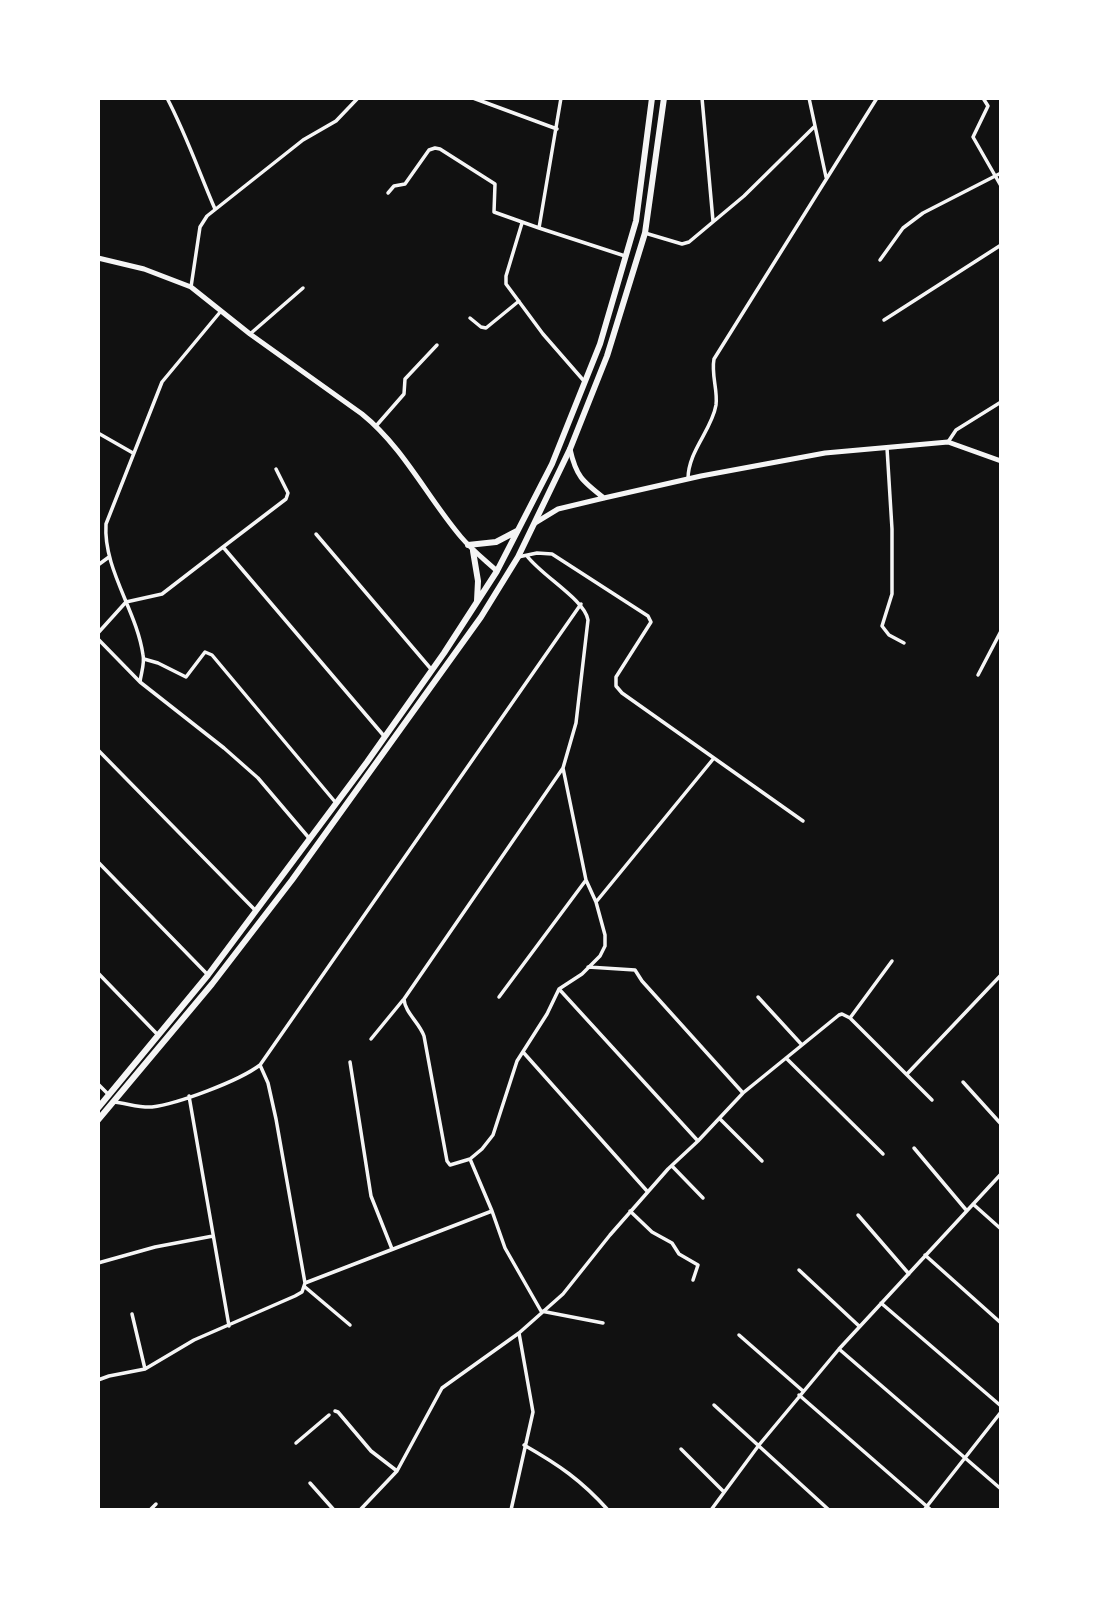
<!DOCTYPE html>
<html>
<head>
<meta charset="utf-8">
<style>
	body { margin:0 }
	#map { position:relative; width:1099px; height:1608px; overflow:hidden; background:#111; font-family:"IBM Plex Sans",sans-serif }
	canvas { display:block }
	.frame { position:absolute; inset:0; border:100px solid #fff; pointer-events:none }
</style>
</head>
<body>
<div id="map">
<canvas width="1099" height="1608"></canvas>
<div class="frame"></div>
</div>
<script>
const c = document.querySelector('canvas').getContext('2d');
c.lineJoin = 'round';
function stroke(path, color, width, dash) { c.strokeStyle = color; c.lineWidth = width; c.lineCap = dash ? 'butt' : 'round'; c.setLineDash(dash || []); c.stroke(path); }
stroke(new Path2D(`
	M167 98C186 134 199 172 215 209
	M473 98 557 129
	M561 98 539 228 625 256
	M702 98 713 221
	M809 98 826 177
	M983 98 988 106 973 137 1001 186
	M388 193 394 186 405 184 429 150 435 148 440 149 495 184 494 212 539 228
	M522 223 506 276V284L543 334 584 381
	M645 233 682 244 689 242 744 196 815 126
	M880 260 903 228 923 213 1001 173
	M191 287 200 227 207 216 303 140 336 121 358 98
	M470 318 481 327 486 328 519 301
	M884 320 1001 245
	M250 334 303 288
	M376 426 404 394 405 379 437 345
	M98 433 133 453
	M948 442 956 430 1001 402
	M887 448 892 529V594L882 626 889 635 904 643
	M688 479C688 451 712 430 716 405 718 390 711 375 714 359L877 98
	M316 534 431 669
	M223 547 286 499 288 493 276 469
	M527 556C542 576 585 600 588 620L576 723 563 768 586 880 596 902 605 935V946L600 956 582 974 559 989 547 1014 517 1061 493 1135 482 1149 470 1159 450 1165 447 1161 424 1036C419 1022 405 1013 404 999L563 768
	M518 557 537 553 552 554 648 616 651 622 616 677V686L622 693 803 821
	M98 565 109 557
	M98 633 126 602 162 594 223 547 384 736
	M98 639 140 682 224 748 258 778 309 838
	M144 659 158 663 186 677 205 652 212 655 336 803
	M978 675 1001 631
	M140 682C141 673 145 663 143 655 137 611 103 569 106 524L162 382 221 311
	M98 750 255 910
	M98 862 208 975
	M596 902 714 758
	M588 967 635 970 642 981 743 1093
	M98 973 157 1034
	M559 989 698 1141
	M499 997 586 880
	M758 997 802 1045
	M850 1018 892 961
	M371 1039 403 1000
	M523 1052 647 1191
	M786 1058 883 1154
	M350 1062 371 1196 392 1249
	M907 1074 1001 975
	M963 1082 1001 1124
	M98 1084 109 1095
	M189 1096 229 1326
	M113 1102C126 1103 139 1108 152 1107 177 1104 239 1081 260 1065
	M720 1119 762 1161
	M914 1148 967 1211
	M470 1159 492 1211 505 1248 541 1311 603 1323
	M672 1166 703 1198
	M973 1204 1001 1229
	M630 1211 652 1232 672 1243 679 1254 698 1265 693 1280
	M858 1215 909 1274
	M925 1255 1001 1323
	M98 1263 155 1247 213 1236
	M799 1270 859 1326
	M305 1283 276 1119 268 1083 260 1065 581 604
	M305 1287 350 1325
	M881 1303 1001 1406
	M132 1314 145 1369
	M739 1335 803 1391
	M839 1349 1001 1489
	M98 1380 109 1376 145 1369 194 1340 295 1296 302 1292 305 1283 492 1211
	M799 1395 931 1510
	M714 1405 829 1510
	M335 1411 338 1412 371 1451 397 1471
	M296 1443 329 1415
	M524 1445C559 1465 581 1480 608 1510
	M681 1449 724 1492
	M310 1483 334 1510
	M150 1510 156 1504
	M360 1510 397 1471 442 1388 519 1333 563 1294 610 1235 668 1169 698 1141 743 1093 839 1015 842 1014 850 1018 932 1100
	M511 1510 533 1412 519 1333
	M711 1510 759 1445 839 1349 1001 1174
	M924 1510 1001 1412`), '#f5f5f5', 3.5);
stroke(new Path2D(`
	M98 258 144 269 191 287 250 334 362 414C404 448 427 497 461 537 472 550 485 560 497 571`), '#f5f5f5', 5);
stroke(new Path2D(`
	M570 449C576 476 582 481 604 498
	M535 523 558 509 604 498 701 476 825 453 948 442 1001 461`), '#f5f5f5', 5);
stroke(new Path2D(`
	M468 545 496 542 517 531
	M473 551 478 581 477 601
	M98 1108 208 975 367 762 444 653 497 571 552 464 600 344 636 221 652 98
	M98 1120 212 984 292 880 481 617 518 557 570 449 607 356 645 233 664 98`), '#f5f5f5', 6);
</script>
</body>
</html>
